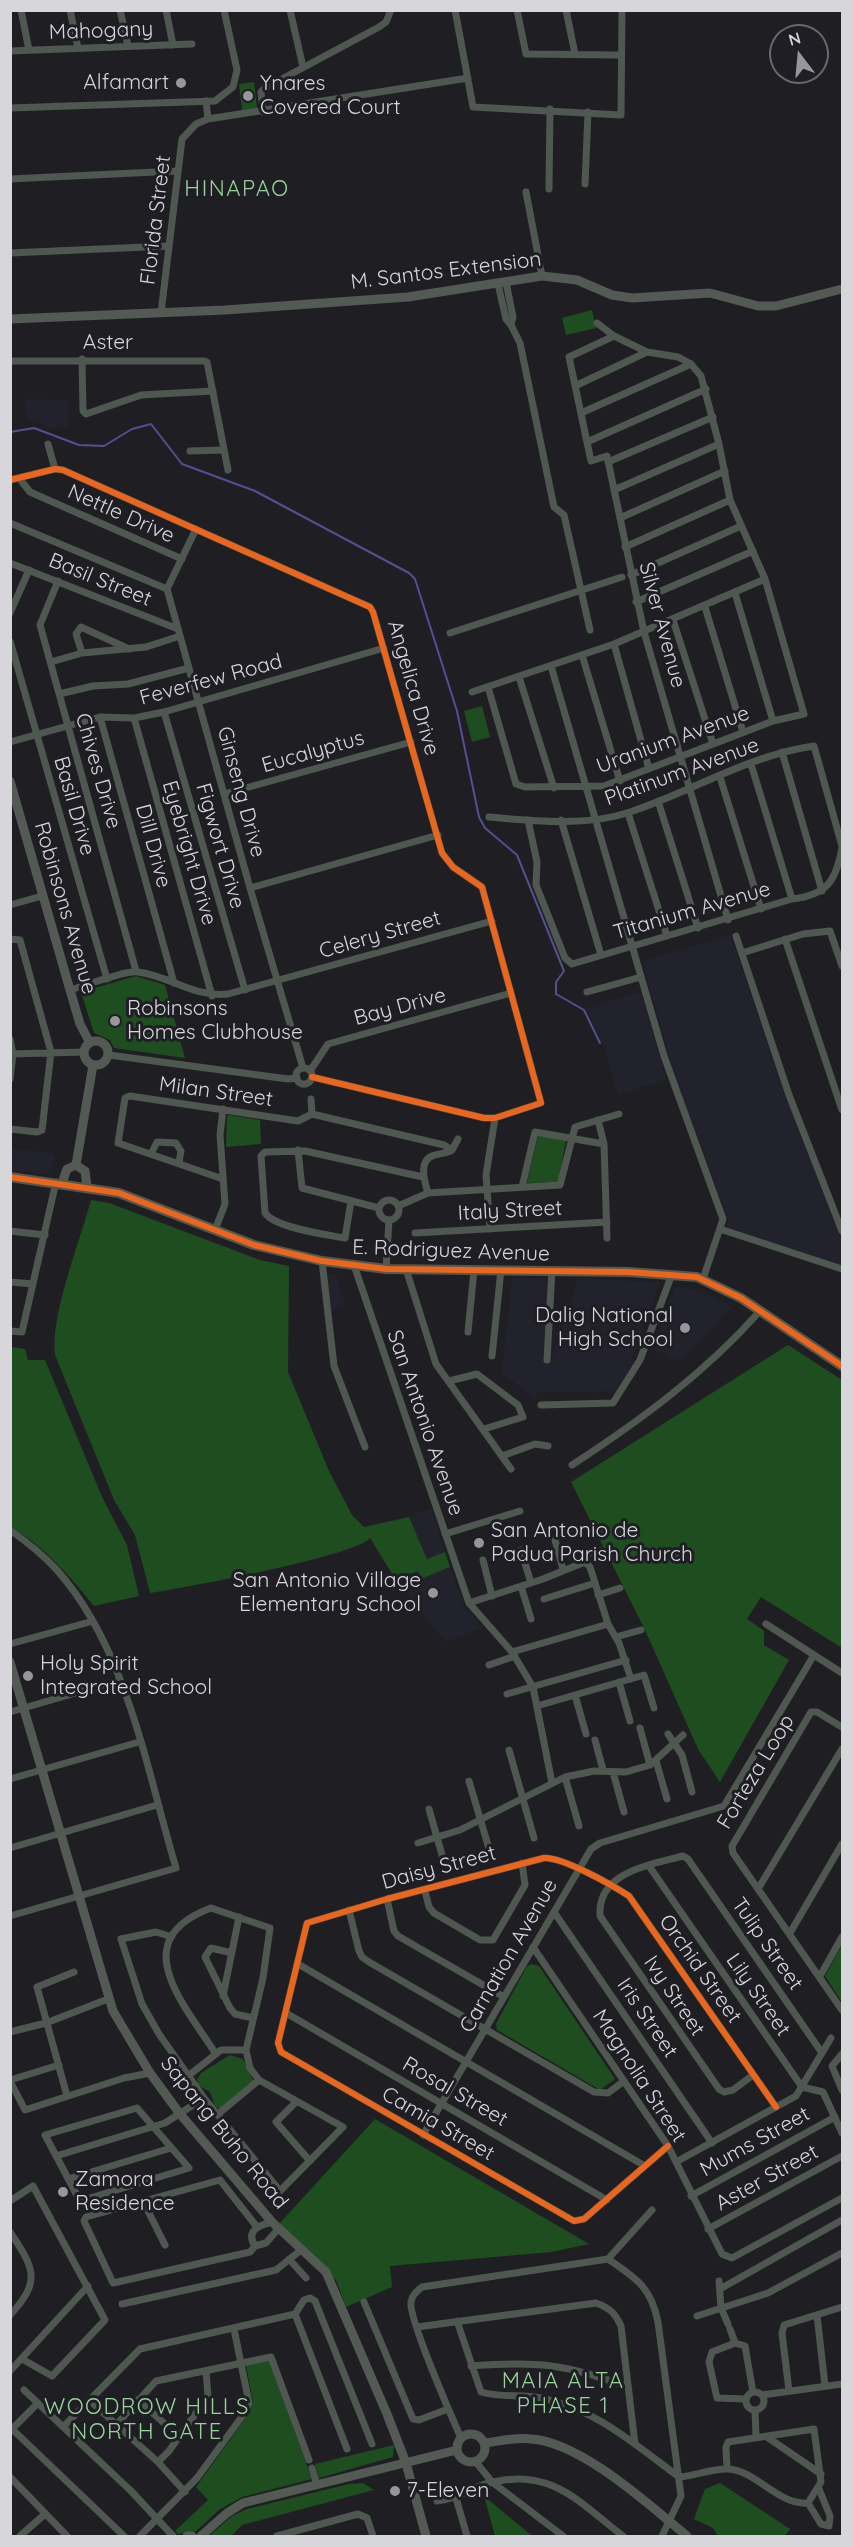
<!DOCTYPE html>
<html>
<head>
<meta charset="utf-8">
<style>
	body { margin:0 }
	#map { position:relative; width:853px; height:2547px; overflow:hidden; background:#1f1f23; font-family:Quicksand,sans-serif }
	canvas { display:block }
	.frame { position:absolute; inset:0; border:12px solid #d6d6db; pointer-events:none }
	.north { position:absolute; left:769px; top:24px; width:60px; height:60px; box-sizing:border-box; background:#1e1e24; border:2px solid #68686d; border-radius:50%; rotate:344deg; font-size:16px; font-weight:700; line-height:24px; text-align:center; color:#d6d6db }
	.north::after { content:''; display:block; margin:auto; width:21px; height:27px; background:#96969b; clip-path:polygon(50% 0,100% 100%,50% 72%,0 100%) }
</style>
</head>
<body>
<div id="map">
<canvas width="853" height="2547"></canvas>
<div class="frame"></div>
<div class="north">N</div>
</div>
<script>
const c = document.querySelector('canvas').getContext('2d');
c.lineJoin = 'round';
function fillPath(path, color) { c.fillStyle = color; c.fill(path, 'evenodd'); }
function stroke(path, color, width, dash) { c.strokeStyle = color; c.lineWidth = width; c.lineCap = dash ? 'butt' : 'round'; c.setLineDash(dash || []); c.stroke(path); }
function label(font, color, halo, rows, align = 'center') {
  c.font = font + ' Quicksand,sans-serif'; c.lineWidth = 6; c.setLineDash([]); c.textBaseline = 'middle'; c.strokeStyle = halo; c.fillStyle = color; for (const [text, x, y, turn = 0] of rows) {
    c.save(); c.translate(x, y); c.rotate((+turn || 0) * Math.PI / 180); c.textAlign = isNaN(turn) ? turn : align; if (halo) c.strokeText(text, 0, 0); c.fillText(text, 0, 0); c.restore();
  }
}
fillPath(new Path2D(`
	M25 399 68 400 69 426 52 428 26 418Z
	M730 935 788 1103 842 1241V1268L726 1227 728 1218 674 1072 642 961Z
	M641 992 666 1079 618 1095 605 1049 586 1008Z
	M11 1148 54 1154 51 1175 11 1170Z
	M325 1273 336 1274 345 1306 331 1310Z
	M512 1278H549L545 1361H551L578 1279 660 1282 631 1361 636 1363 617 1391 538 1392 535 1399 502 1373Z
	M675 1286 700 1291 732 1307 680 1361 652 1349Z
	M431 1508 445 1552 427 1560 409 1517Z
	M450 1567 464 1606 482 1628 445 1642 396 1580 418 1571 421 1579Z`), '#22222d');
fillPath(new Path2D(`
	M254 82 257 108 242 110 239 84Z
	M592 310 596 328 566 335 562 318Z
	M482 706 490 737 472 742 464 711Z
	M136 976 165 985 185 1058 114 1048 110 1040 94 1033 81 992Z
	M229 1115 260 1120 261 1144 226 1147 227 1116Z
	M538 1136 566 1140 558 1182 527 1183Z
	M91 1200 109 1203 260 1260 289 1266 288 1372 329 1471 352 1515 364 1527 409 1517 427 1559 445 1552 450 1567 421 1579 418 1571 396 1580 370 1538C356 1556 184 1588 150 1593L135 1535 114 1500 55 1355C50 1316 80 1241 91 1200Z
	M788 1345 842 1380V1648L761 1597 747 1619 764 1631V1645L789 1660 720 1782 698 1749 645 1630 571 1482Z
	M11 1347 25 1349 28 1360H45L103 1499 127 1545 139 1596 94 1606C69 1575 45 1547 11 1527Z
	M842 1945V2002L825 1976Z
	M532 1964 539 1966 615 2079 600 2090 497 2030 496 2024 527 1966Z
	M230 2055 243 2059 254 2082 220 2109 215 2106 210 2092 198 2085 197 2080 201 2073Z
	M375 2119 589 2244 552 2252 390 2266 392 2287 346 2307 336 2280 279 2224Z
	M269 2361 312 2479 242 2497 219 2510 196 2531 178 2534 175 2531 208 2500 196 2487 250 2412 253 2402 246 2365Z
	M394 2445 393 2457 319 2478 315 2464Z
	M363 2483 374 2490 242 2525 231 2536H209L232 2516 247 2509 349 2484Z
	M720 2483 790 2529 785 2536H718L713 2528 694 2519 705 2489Z
	M484 2496 532 2536H495Z`), '#1e4d20');
stroke(new Path2D(`
	M10 432 34 428 79 445 104 446 132 429 151 424 182 464 255 491 409 573 415 579 457 711 479 817 485 828 517 855 564 971 556 982V994L584 1010 600 1043`), '#564e91', 2);
stroke(new Path2D(`
	M21 10 29 50
	M70 10 78 48
	M120 10 128 46
	M166 10 173 45
	M290 10 303 67
	M455 10 473 107 621 115 622 10
	M517 10 526 54 617 55
	M566 10 575 54
	M10 51 192 44
	M206 101 208 119
	M10 108 215 101 233 87 237 70 224 10
	M263 112 261 92 265 88 379 27 386 22 391 10
	M10 179 176 171
	M585 184 588 112
	M549 189 550 109
	M526 192 542 276
	M10 253 168 246
	M506 282 513 317 511 325
	M498 284 506 319 511 325 520 343 554 507 564 515 590 630
	M161 313 182 139 196 124 208 119 468 78
	M614 336 569 357 591 461 607 456 644 632 728 920
	M82 359 83 411 86 414 141 395 213 391
	M10 361H204L207 362 228 470
	M575 386 647 352
	M581 413 691 364
	M587 442 706 389
	M48 444 55 469
	M190 451 224 450
	M608 462 713 417
	M19 478 30 492 182 559
	M10 480 55 469 63 470 370 607 373 612 442 853 453 867 482 887 541 1103 495 1118H484L312 1077
	M614 490 719 444
	M620 518 725 471
	M10 523 167 589
	M196 529 167 589 250 888 303 1068
	M625 547 730 500
	M10 563 178 629
	M631 575 741 526
	M58 581 40 625 136 971
	M735 593 773 721
	M636 602 753 551
	M705 607 743 732
	M10 613 29 570
	M673 620 713 744
	M450 633 622 577
	M10 641 107 979
	M614 644 649 769
	M82 653 76 634 81 627 129 649
	M582 655 620 781
	M51 662 82 653 146 647 180 636
	M551 666 664 1056 723 1219 703 1279
	M519 677 554 788
	M488 687 516 784 525 787 604 786 773 721 804 714 765 579 730 500 719 444 701 376 691 364 678 357 647 352 614 336 597 323
	M472 692 614 644 765 579
	M59 694 93 686 128 684 189 668
	M164 712 245 990
	M100 717 174 983
	M134 718 212 996
	M10 742 100 717 134 718 164 712 384 648
	M782 752 822 891
	M751 764 792 899
	M720 777 761 909
	M224 794 411 742
	M658 801 698 928
	M628 813 667 936
	M489 817C534 821 586 827 630 812 691 792 749 755 814 746L842 846
	M528 820 537 862 536 885 565 958 572 964 792 899C827 895 836 881 842 848
	M561 820 601 955
	M250 888 438 835
	M10 905 42 896
	M736 936 789 1095 842 1231
	M10 939 20 940 51 1052 42 1130 37 1132 10 1129
	M785 939 842 1110
	M742 953 803 934 830 931 842 966
	M70 990C84 986 126 970 138 972 170 976 195 998 228 994L492 921
	M587 992 641 977
	M10 1039 13 1054 10 1079
	M10 1054 84 1052
	M109 1055 288 1079 297 1078
	M296 1076a8 8 0 1 1 16 0a8 8 0 1 1-16 0Z
	M310 1071 328 1044 511 993
	M311 1099 312 1114
	M598 1120 604 1144 607 1238
	M298 1150 302 1188 379 1208
	M151 1154 157 1142 176 1143 181 1151 179 1163
	M223 1179 118 1143 125 1098 130 1096 298 1121 312 1114 444 1145 452 1150
	M522 1187 535 1132 604 1144
	M428 1193C425 1183 418 1162 432 1156 439 1153 446 1154 452 1150L458 1139
	M379 1210a10 10 0 1 1 20 0a10 10 0 1 1-20 0Z
	M351 1201 345 1238C328 1235 275 1228 265 1213L261 1156 265 1152 305 1151 423 1177
	M398 1206 428 1193 560 1185 575 1127 619 1114
	M490 1229 486 1175 495 1118
	M720 1229 842 1269
	M215 1230 225 1204 220 1135 223 1109
	M10 1231 45 1235
	M415 1233 607 1222
	M322 1261 334 1366 365 1447
	M354 1265 469 1603 512 1652 533 1687 552 1783
	M386 1269 389 1220
	M406 1269 436 1364 511 1469
	M10 1282 33 1284
	M10 1331 22 1332 56 1182
	M468 1332 474 1270
	M492 1356 501 1270
	M547 1360 552 1270
	M449 1381 477 1374 518 1405 523 1417 484 1429
	M541 1405 613 1403 640 1360 672 1274
	M502 1456 535 1444 548 1446
	M572 1465C641 1420 705 1373 760 1311
	M10 1530C27 1542 42 1554 56 1569 127 1648 146 1768 176 1868L10 1916
	M445 1534 520 1511
	M555 1540 563 1569
	M521 1550 531 1583
	M483 1560 492 1596
	M585 1562 590 1567 608 1624 619 1643 631 1679
	M585 1562V1555L603 1550
	M521 1586 531 1619
	M598 1595 620 1588
	M544 1599 595 1583
	M469 1603 543 1579 585 1562
	M766 1624 842 1673
	M616 1637 641 1630
	M10 1644 93 1621
	M512 1652 608 1624
	M489 1665 515 1656
	M619 1682 630 1721
	M507 1694 626 1660
	M575 1695 586 1734
	M537 1706 644 1675 654 1708
	M10 1712 120 1680
	M842 1727 817 1712H811L732 1846 733 1853 842 2010
	M640 1728 650 1765
	M668 1734 682 1755 692 1792
	M595 1740 603 1770
	M509 1750 534 1838
	M656 1761 667 1799
	M613 1772 624 1812
	M565 1777 579 1826
	M10 1779 139 1742
	M469 1781 490 1852
	M429 1809 444 1862
	M418 1843 460 1830 565 1777 594 1771 626 1772 650 1765 683 1735
	M10 1848 157 1805
	M649 1866 802 2087 823 2092 842 2133
	M758 1889 842 1749
	M425 1891 429 1907 434 1913 480 1940H493L525 1885 522 1863
	M387 1899 394 1931 398 1936 504 1997
	M349 1910 359 1951 362 1957 369 1962 594 2092 608 2093 624 2081
	M554 1912 712 2143
	M790 1933 842 1844
	M169 1936 156 1932 121 1939 142 2004 159 2034 204 2098 280 2191 343 2127 259 2080 250 2068 246 2050 263 1978 270 1928 211 1908C125 1940 183 2003 216 2054
	M533 1947 668 2146 722 2254 732 2258 842 2198
	M232 1953 211 1948 205 1957 230 2008 235 2014 253 2018
	M298 1964 645 2166
	M820 1976 842 1937
	M223 1996 239 1917
	M286 2013 607 2200
	M10 2032 46 2023 108 1999
	M842 2054 832 2066 842 2090
	M753 2075 733 2090 724 2092 719 2089 600 1916C597 1872 650 1865 683 1856L688 1859 822 2053
	M188 2076 221 2050H246
	M10 2080 59 2065
	M10 2081 25 2110 124 2078 150 2073
	M67 2096 37 1987 74 1972
	M295 2103 276 2122 310 2161
	M137 2108 189 2168 80 2201 45 2135Z
	M218 2114 259 2080
	M423 2135 591 1849 600 1843 724 1806 814 1655
	M668 2146 584 2219 574 2221 281 2052 278 2043 307 1923 387 1899 544 1858C563 1857 612 1885 629 1896L776 2107
	M56 2156 165 2123 204 2098
	M676 2162 796 2096 831 2038
	M68 2179 171 2148
	M691 2196 835 2117
	M10 2201 33 2186 105 2320 52 2376 22 2359
	M143 2201 165 2245
	M257 2227 220 2180 86 2217 84 2221 113 2283 250 2252 255 2246 266 2243 279 2228
	M708 2229 842 2156
	M10 2232C34 2268 42 2281 10 2315
	M255 2246C245 2231 259 2225 272 2222
	M289 2259 306 2278
	M608 2259C637 2279 651 2287 658 2322L681 2496 662 2536
	M719 2281 721 2308 728 2324
	M720 2289 842 2220
	M364 2302 413 2419 419 2420 448 2409
	M122 2304 276 2270 301 2250
	M295 2314 347 2449
	M817 2315 825 2386
	M697 2316 768 2293 842 2253
	M457 2321 481 2392C501 2398 521 2394 541 2398 595 2408 637 2446 679 2477 694 2476 711 2469 726 2469 754 2468 778 2506 808 2503L821 2482 814 2429 728 2442 726 2447 727 2469
	M417 2327 596 2303C610 2308 615 2313 621 2326L635 2444
	M730 2329 735 2343
	M471 2366C537 2361 566 2364 628 2387
	M10 2371 88 2286
	M24 2390 131 2491 173 2536
	M789 2391 782 2333 784 2325 842 2307
	M746 2401a9 9 0 1 1 18 0a9 9 0 1 1-18 0Z
	M762 2395 842 2384
	M746 2399 717 2398 709 2362 712 2352 735 2343 745 2346 753 2392
	M89 2400 158 2462 185 2492
	M138 2400 165 2424
	M38 2403 12 2429 124 2536
	M755 2410 756 2437
	M116 2425 156 2381 271 2357 309 2460
	M63 2427 140 2349 295 2314 304 2300 310 2298 315 2301 372 2444
	M767 2437 821 2474
	M461 2438C452 2418 408 2317 411 2302 412 2295 416 2292 422 2287L608 2259 652 2210
	M475 2461 492 2482 563 2536
	M158 2462 169 2451 208 2396 206 2371
	M312 2468 317 2485
	M10 2477 67 2536
	M456 2498 467 2536
	M437 2501C462 2498 472 2486 493 2482 552 2468 580 2503 623 2536
	M808 2503 821 2524 829 2526 830 2516 819 2489
	M20 2536 45 2514
	M140 2536 197 2478 246 2411 249 2403 234 2329
	M277 2536 358 2514 367 2518 373 2536`), '#4f5850', 7);
stroke(new Path2D(`
	M10 319 225 310 408 297 542 276 577 280 612 295 632 298 710 293 758 306H776L842 289
	M10 781 70 990 80 1024 90 1043
	M84 1053a12 12 0 1 1 24 0a12 12 0 1 1-24 0Z
	M76 1165 93 1065
	M62 1183 67 1169 76 1165 85 1171 87 1186
	M10 1662 113 2011 150 2073 180 2114 272 2222 326 2272 387 2414 406 2463 426 2536
	M457 2448a14 14 0 1 1 28 0a14 14 0 1 1-28 0Z
	M485 2443C500 2441 516 2437 531 2439 581 2442 649 2505 687 2536
	M187 2536H192
	M201 2536 227 2513 243 2503 457 2450`), '#525a53', 9);
stroke(new Path2D(`
	M10 1177 119 1193 254 1245 322 1261 386 1269 629 1272 697 1277 741 1298 842 1366`), '#505952', 10);
stroke(new Path2D(`
	M10 480 55 469 63 470 370 607 373 612 442 853 453 867 482 887 541 1103 495 1118H484L312 1077
	M10 1177 119 1193 254 1245 322 1261 386 1269 629 1272 697 1277 741 1298 842 1366
	M668 2146 584 2219 574 2221 281 2052 278 2043 307 1923 387 1899 544 1858C563 1857 612 1885 629 1896L776 2107`), '#eb651d', 6);
for (const [x, y, r, color] of [
	[181,83,6,"#96969b"],
	[248,96,6,"#96969b"],
	[115,1021,6,"#96969b"],
	[685,1328,6,"#96969b"],
	[479,1543,6,"#96969b"],
	[433,1593,6,"#96969b"],
	[28,1676,6,"#96969b"],
	[63,2192,6,"#96969b"],
	[395,2491,6,"#96969b"]
]) { const dot = new Path2D(); dot.arc(x, y, r, 0, 2 * Math.PI); c.fillStyle = color; c.fill(dot); stroke(dot, '#1e1e24', 2); }
label('21px', '#d6d6db', '#1e1e24', [
	["Mahogany",101,31,-2],
	["Florida Street",156,220,-83],
	["M. Santos Extension",446,271,-7],
	["Aster",108,343],
	["Nettle Drive",121,514,24],
	["Basil Street",100,580,22],
	["Silver Avenue",662,625,75],
	["Feverfew Road",211,680,-15],
	["Angelica Drive",413,688,74],
	["Uranium Avenue",673,740,-20],
	["Eucalyptus",313,752,-16],
	["Chives Drive",98,771,74],
	["Platinum Avenue",682,772,-20],
	["Ginseng Drive",241,792,75],
	["Basil Drive",74,806,74],
	["Dill Drive",153,846,75],
	["Figwort Drive",220,846,74],
	["Eyebright Drive",189,853,74],
	["Robinsons Avenue",65,908,74],
	["Titanium Avenue",692,911,-16],
	["Celery Street",380,935,-16],
	["Bay Drive",400,1007,-15],
	["Milan Street",216,1092,8],
	["Italy Street",510,1211,-3],
	["E. Rodriguez Avenue",451,1251,2],
	["San Antonio Avenue",425,1423,71],
	["Forteza Loop",756,1772,-59],
	["Daisy Street",439,1868,-15],
	["Tulip Street",767,1944,55],
	["Carnation Avenue",509,1956,-60],
	["Orchid Street",700,1969,55],
	["Lily Street",758,1995,55],
	["Ivy Street",674,1996,56],
	["Iris Street",647,2018,56],
	["Magnolia Street",639,2076,57],
	["Rosal Street",455,2092,30],
	["Camia Street",438,2124,30],
	["Sapang Buho Road",224,2133,51],
	["Mums Street",755,2142,-29],
	["Aster Street",767,2178,-29]
]);
label('21px', '#d6d6db', '#1e1e24', [
	["Alfamart",169,83,"right"],
	["Ynares",260,84],
	["Covered Court",260,108],
	["Robinsons",127,1009],
	["Homes Clubhouse",127,1033],
	["Dalig National",673,1316,"right"],
	["High School",673,1340,"right"],
	["San Antonio de",491,1531],
	["Padua Parish Church",491,1555],
	["San Antonio Village",421,1581,"right"],
	["Elementary School",421,1605,"right"],
	["Holy Spirit",40,1664],
	["Integrated School",40,1688],
	["Zamora",75,2180],
	["Residence",75,2204],
	["7-Eleven",407,2491]
], 'left');
c.letterSpacing = '1.5px';
label('22px', '#99d298', '#1e1e24', [
	["HINAPAO",237,189],
	["MAIA ALTA",563,2381],
	["PHASE 1",563,2406],
	["WOODROW HILLS",147,2407],
	["NORTH GATE",147,2432]
]);
c.letterSpacing = '0px';
</script>
</body>
</html>
